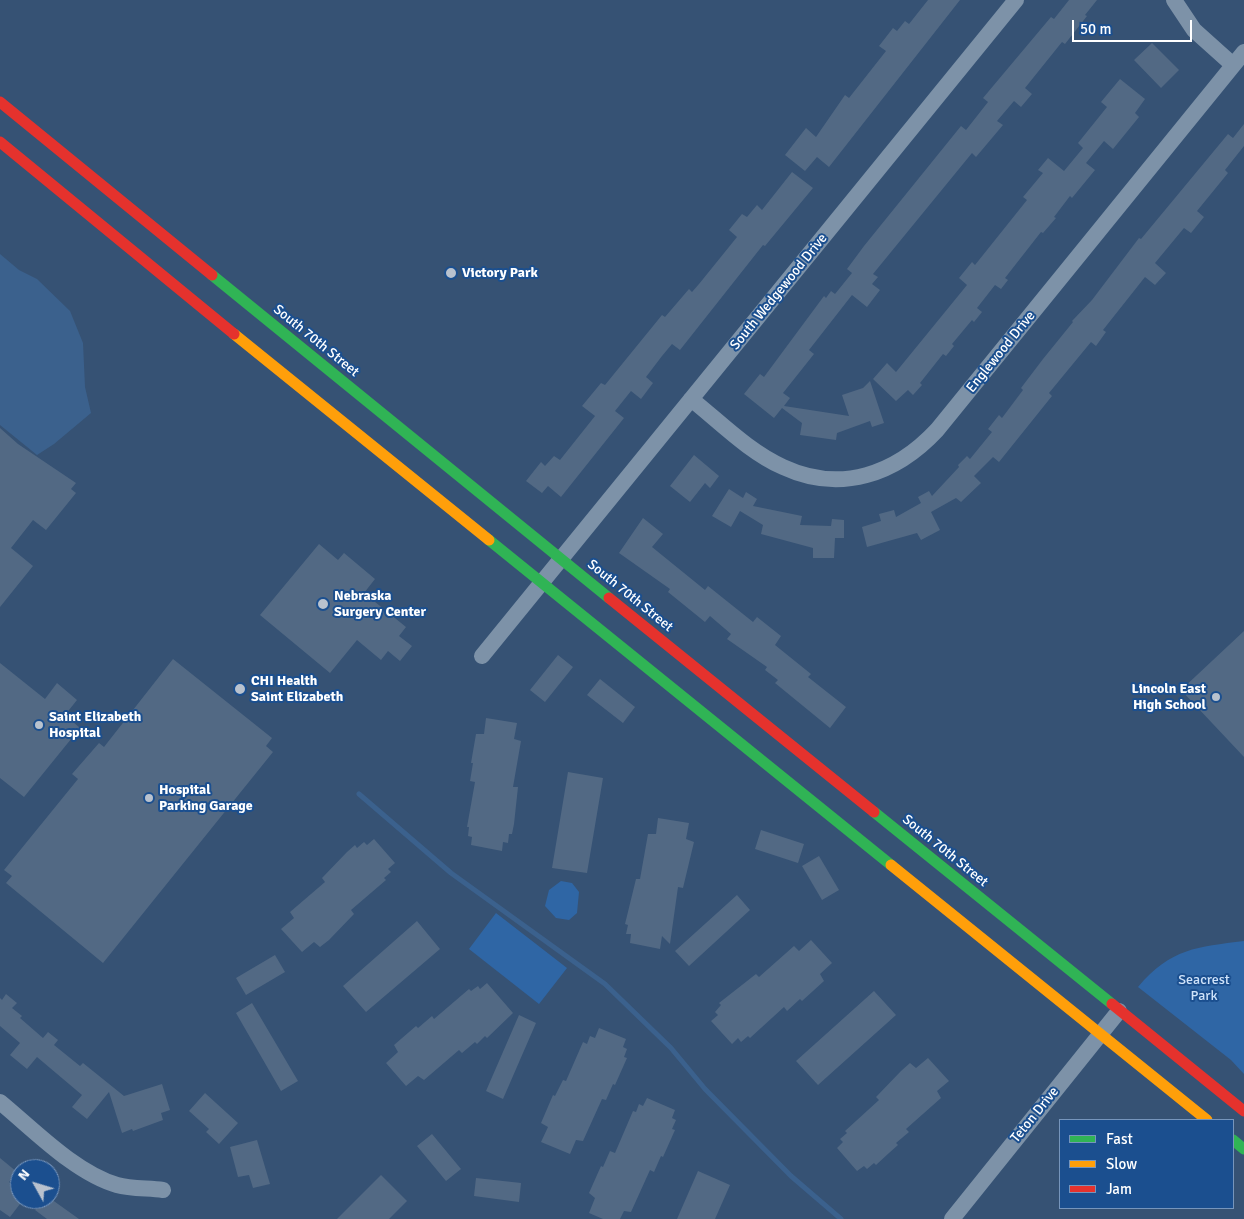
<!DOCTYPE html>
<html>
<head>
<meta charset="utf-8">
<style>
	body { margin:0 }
	#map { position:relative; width:1244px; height:1219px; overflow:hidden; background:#365274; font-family:Signika,sans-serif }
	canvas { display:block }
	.legend { position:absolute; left:1059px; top:1119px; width:175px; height:90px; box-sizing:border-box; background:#1b4f8f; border:1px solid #7695bc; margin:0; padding:6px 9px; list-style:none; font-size:15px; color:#fff }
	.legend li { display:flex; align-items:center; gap:10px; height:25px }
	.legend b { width:25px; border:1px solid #7695bc }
	.north { position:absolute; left:10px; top:1159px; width:50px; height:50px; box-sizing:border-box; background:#1b4f8f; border:1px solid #7695bc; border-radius:50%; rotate:309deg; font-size:14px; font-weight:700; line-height:20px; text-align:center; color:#fff }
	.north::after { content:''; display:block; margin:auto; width:18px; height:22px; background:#b9c2ce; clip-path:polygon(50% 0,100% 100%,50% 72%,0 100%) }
	.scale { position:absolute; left:1072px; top:20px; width:120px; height:22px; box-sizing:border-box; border:2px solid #fff; border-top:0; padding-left:6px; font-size:15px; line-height:18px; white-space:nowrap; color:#fff; -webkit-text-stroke:4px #1b4f8f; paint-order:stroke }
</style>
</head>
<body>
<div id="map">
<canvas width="1244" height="1219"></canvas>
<ul class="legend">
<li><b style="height:6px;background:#30b455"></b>Fast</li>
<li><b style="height:6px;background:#ff9f0a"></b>Slow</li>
<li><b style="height:6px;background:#e5322d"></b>Jam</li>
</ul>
<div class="north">N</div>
<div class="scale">50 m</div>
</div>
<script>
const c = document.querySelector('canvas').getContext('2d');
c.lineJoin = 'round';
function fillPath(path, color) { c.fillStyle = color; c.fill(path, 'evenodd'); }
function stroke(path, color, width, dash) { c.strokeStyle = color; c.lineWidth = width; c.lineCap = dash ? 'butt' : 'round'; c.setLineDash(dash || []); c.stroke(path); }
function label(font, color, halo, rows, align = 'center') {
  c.font = font + ' Signika,sans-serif'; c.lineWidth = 4; c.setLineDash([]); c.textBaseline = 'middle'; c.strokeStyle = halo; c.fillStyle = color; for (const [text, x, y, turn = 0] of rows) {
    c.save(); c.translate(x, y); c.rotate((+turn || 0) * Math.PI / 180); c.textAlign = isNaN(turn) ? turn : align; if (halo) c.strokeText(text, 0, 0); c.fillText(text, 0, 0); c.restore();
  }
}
fillPath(new Path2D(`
	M561 881 572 883 579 892 577 913 569 920 556 918 545 906 549 890Z
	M496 913 567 968 539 1004 469 949Z
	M1244 941V1074L1231 1060 1138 987C1171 948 1197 947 1244 941Z`), '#2f66a5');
fillPath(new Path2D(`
	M0 254 19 270 37 279 70 311 83 343 85 387 91 413 54 444 37 455 0 425Z`), '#3b618d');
stroke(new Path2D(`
	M359 794 451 873 605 984 671 1048 705 1089 791 1176 841 1219`), '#3b618d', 5);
fillPath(new Path2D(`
	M928 0H960L829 167 817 157 805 171 785 155 806 128 816 137 845 95 849 98 886 51 879 46 893 28 897 31 905 21 909 24Z
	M1069 0H1097L1085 15 1087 16 1065 44 1062 42 1025 88 1032 94 1021 107 1014 101 997 121 1003 125 976 157 972 153 873 274 878 277 872 284 880 290 867 307 852 295 809 350 814 354 783 393 790 398 784 406 849 416 842 395 863 388 870 381 884 423 872 427 870 421 837 433 836 440 800 435 802 423 782 408 774 418 744 394 760 374 764 377 824 296 826 298 831 291 835 294 852 273 847 269 864 246 961 126 966 130 988 102 983 98 1051 17 1054 19Z
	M1152 43 1179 70 1161 88 1134 60Z
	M1120 79 1145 99 1135 113 1139 117 1113 149 1104 141 1086 163 1095 170 1072 198 1070 196 1054 217 1056 218 1043 233 1041 232 1005 278 1008 280 1001 289 995 285 977 308 982 312 974 322 972 320 952 344 954 346 946 356 943 354 920 383 922 385 913 395 908 390 896 401 873 379 887 363 896 372 967 285 959 278 972 262 975 265 1027 200 1023 197 1043 173 1038 170 1048 158 1064 171 1083 148 1078 143 1107 107 1101 102Z
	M1244 124V146L1225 170 1228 173 1197 211 1204 217 1191 233 1184 228 1155 263 1166 273 1155 285 1145 277 1103 330 1106 332 1096 346 1091 342 1049 393 1052 396 999 462 993 457 974 476 981 483 961 502 956 498 931 512 940 530 921 540 917 533 867 547 862 527 881 521 879 514 894 510 896 517 921 503 918 497 929 491 932 496 959 467 958 465 967 456 970 459 992 432 988 429 999 415 1002 418 1023 390 1021 388 1043 359 1073 322 1072 321 1092 300 1139 238 1141 239 1228 134 1233 138Z
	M792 172 813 188 765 246 763 245 680 350 672 344 662 356 646 377 653 383 641 399 631 391 615 411 624 418 561 497 548 486 542 493 526 481 541 462 545 466 554 456 560 460 595 416 582 406 601 383 605 385 662 315 665 317 689 289 692 292 699 284 737 237 729 230 742 214 747 217 757 205 762 210Z
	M0 428 18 444 76 483 71 489 76 493 46 530 33 520 11 548 33 566 0 607Z
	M694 455 719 476 710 488 705 483 690 502 670 486Z
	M729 489 743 498 746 492 757 499 753 506 802 516 800 525 831 526 832 519 844 520V538H835L834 558H813V548L761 534 763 525 740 511 731 527 712 516Z
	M643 518 663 534 652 547 705 590 708 586 753 622 757 617 781 636 775 645 811 674 808 677 846 707 830 728 775 683 778 680 765 670 767 667 727 639 731 634 710 616 705 622 668 592 670 589 619 553Z
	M319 544 338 560 344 553 375 579 364 593 406 627 399 636 412 646 400 661 388 651 381 660 357 640 330 673 260 615Z
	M1244 631V757L1181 690Z
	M558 655 573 667 545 702 530 690Z
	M173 659 272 738 266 746 273 752 103 963 6 883 12 876 4 870 78 779 72 774 99 743 104 747Z
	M0 663 45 699 57 683 77 700 65 715 80 728 24 797 0 778Z
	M600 679 635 707 623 723 587 695Z
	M486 718 517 723 514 739 521 741 513 787H518L514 824 512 834H509L508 843 503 842 502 851 471 845 472 837 468 836 469 827H467L475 782 470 781 473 763H471L476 734H484Z
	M568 772 603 778 587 873 552 868Z
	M658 818 689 823 686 839 694 842 683 888 678 887 670 944 662 936 660 949 630 943 631 934H626L628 925 625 924 636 879H640L648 834H656Z
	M761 830 804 844 798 863 755 849Z
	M374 839 395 863 388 869 391 872 384 878 386 880 351 910 354 914 329 940 320 947 314 942 302 952 281 929 294 918 290 912 325 882 322 878 347 852 355 845 357 848 364 842 367 845Z
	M819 856 839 890 822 900 802 866Z
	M737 895 750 910 689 966 675 951Z
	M417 921 440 949 366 1012 343 986Z
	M811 940 832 963 820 974 824 981 802 1001 800 999 787 1011 784 1007 750 1038 748 1036 741 1042 738 1038 732 1044 711 1021 718 1015 715 1012 721 1005 719 1003 756 974 759 977 794 946 799 951Z
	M275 955 285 972 246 995 236 978Z
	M487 983 513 1013 487 1038 485 1036 477 1044 475 1042 462 1053 459 1050 424 1080 418 1076 406 1086 386 1063 398 1052 394 1045 416 1026 418 1028 432 1016 434 1019 469 989 471 991 478 986 480 989Z
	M874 991 896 1015 818 1085 796 1061Z
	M6 994 17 1003 12 1008 22 1016 20 1018 43 1038 48 1032 58 1040 54 1045 80 1066 83 1063 124 1096 162 1084 170 1110 161 1113 163 1120 133 1131 132 1129 122 1133 109 1092 87 1119 72 1107 82 1095 37 1057 27 1069 10 1055 20 1043 0 1026V998L2 1000Z
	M252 1003 298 1081 281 1091 236 1013Z
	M519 1015 536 1023 503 1099 486 1091Z
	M599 1028 626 1039 623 1047 627 1049 624 1057 627 1058 615 1085 613 1084 606 1100 602 1099 583 1141 576 1140 570 1154 541 1142 548 1127 541 1123 553 1095 555 1096 563 1080 566 1081 583 1042 587 1044 590 1036 595 1038Z
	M928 1058 949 1081 937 1091 941 1098 906 1129 909 1132 896 1143 898 1145 889 1153 876 1165 874 1163 867 1169 864 1166 857 1171 837 1148 843 1142 840 1139 847 1133 845 1131 879 1100 876 1097 901 1071 910 1063 916 1068Z
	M205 1093 238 1123 219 1144 206 1132 209 1129 189 1111Z
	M647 1098 675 1110 672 1118 676 1120 672 1129 675 1130 663 1157 661 1156 654 1172 650 1170 631 1212 624 1211 620 1219H603L589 1213 595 1198 589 1193 601 1166 603 1167 610 1151 615 1153 633 1111 636 1112 639 1104 643 1106Z
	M432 1134 461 1169 446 1181 417 1146Z
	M257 1140 270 1184 253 1188 249 1175 238 1177 230 1147Z
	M0 1158 17 1172 9 1182 17 1189 14 1193 23 1200 10 1217 0 1210Z
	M698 1171 730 1185 715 1219H677Z
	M381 1175 407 1201 389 1219H337Z
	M476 1178 521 1183 519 1202 474 1196Z
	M42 1199H51L79 1219H47L35 1210Z`), '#526984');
stroke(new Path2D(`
	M1174 0 1194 30 1233 65
	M691 399C720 422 749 452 783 467 841 494 896 474 937 430L1244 52
	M482 656 1016 0
	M0 1102C33 1129 75 1173 117 1185 131 1189 149 1188 163 1190
	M952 1219 1119 1011`), '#7d92a8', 16);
stroke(new Path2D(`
	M212 275 609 598
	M489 540 891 865
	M874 812 1112 1004
	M1233 1140 1244 1149`), '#30b455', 11);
stroke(new Path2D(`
	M234 334 489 540
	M891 865 1207 1120`), '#ff9f0a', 11);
stroke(new Path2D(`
	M0 102 212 275
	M0 142 234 334
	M609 598 874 812
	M1112 1004 1244 1111`), '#e5322d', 11);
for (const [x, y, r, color] of [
	[451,273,6,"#b9c2ce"],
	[323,604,6,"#b9c2ce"],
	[240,689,6,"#b9c2ce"],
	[1216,697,5,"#b9c2ce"],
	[39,725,5,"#b9c2ce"],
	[149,798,5,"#b9c2ce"]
]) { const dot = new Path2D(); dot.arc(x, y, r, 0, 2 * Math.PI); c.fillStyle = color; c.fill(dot); stroke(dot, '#1b4f8f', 2); }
label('bold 14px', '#fff', '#1b4f8f', [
	["Victory Park",462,273],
	["Nebraska",334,596],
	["Surgery Center",334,612],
	["CHI Health",251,681],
	["Saint Elizabeth",251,697],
	["Lincoln East",1206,689,"right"],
	["High School",1206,705,"right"],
	["Saint Elizabeth",49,717],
	["Hospital",49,733],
	["Hospital",159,790],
	["Parking Garage",159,806]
], 'left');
label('14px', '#fff', '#1b4f8f', [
	["South Wedgewood Drive",779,292,-51],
	["South 70th Street",316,341,39],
	["Englewood Drive",1001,352,-51],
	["South 70th Street",630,596,39],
	["South 70th Street",945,851,39],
	["Teton Drive",1035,1115,-51]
]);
label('14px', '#cfe3fa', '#1b4f8f', [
	["Seacrest",1204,980],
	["Park",1204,996]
]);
</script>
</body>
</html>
